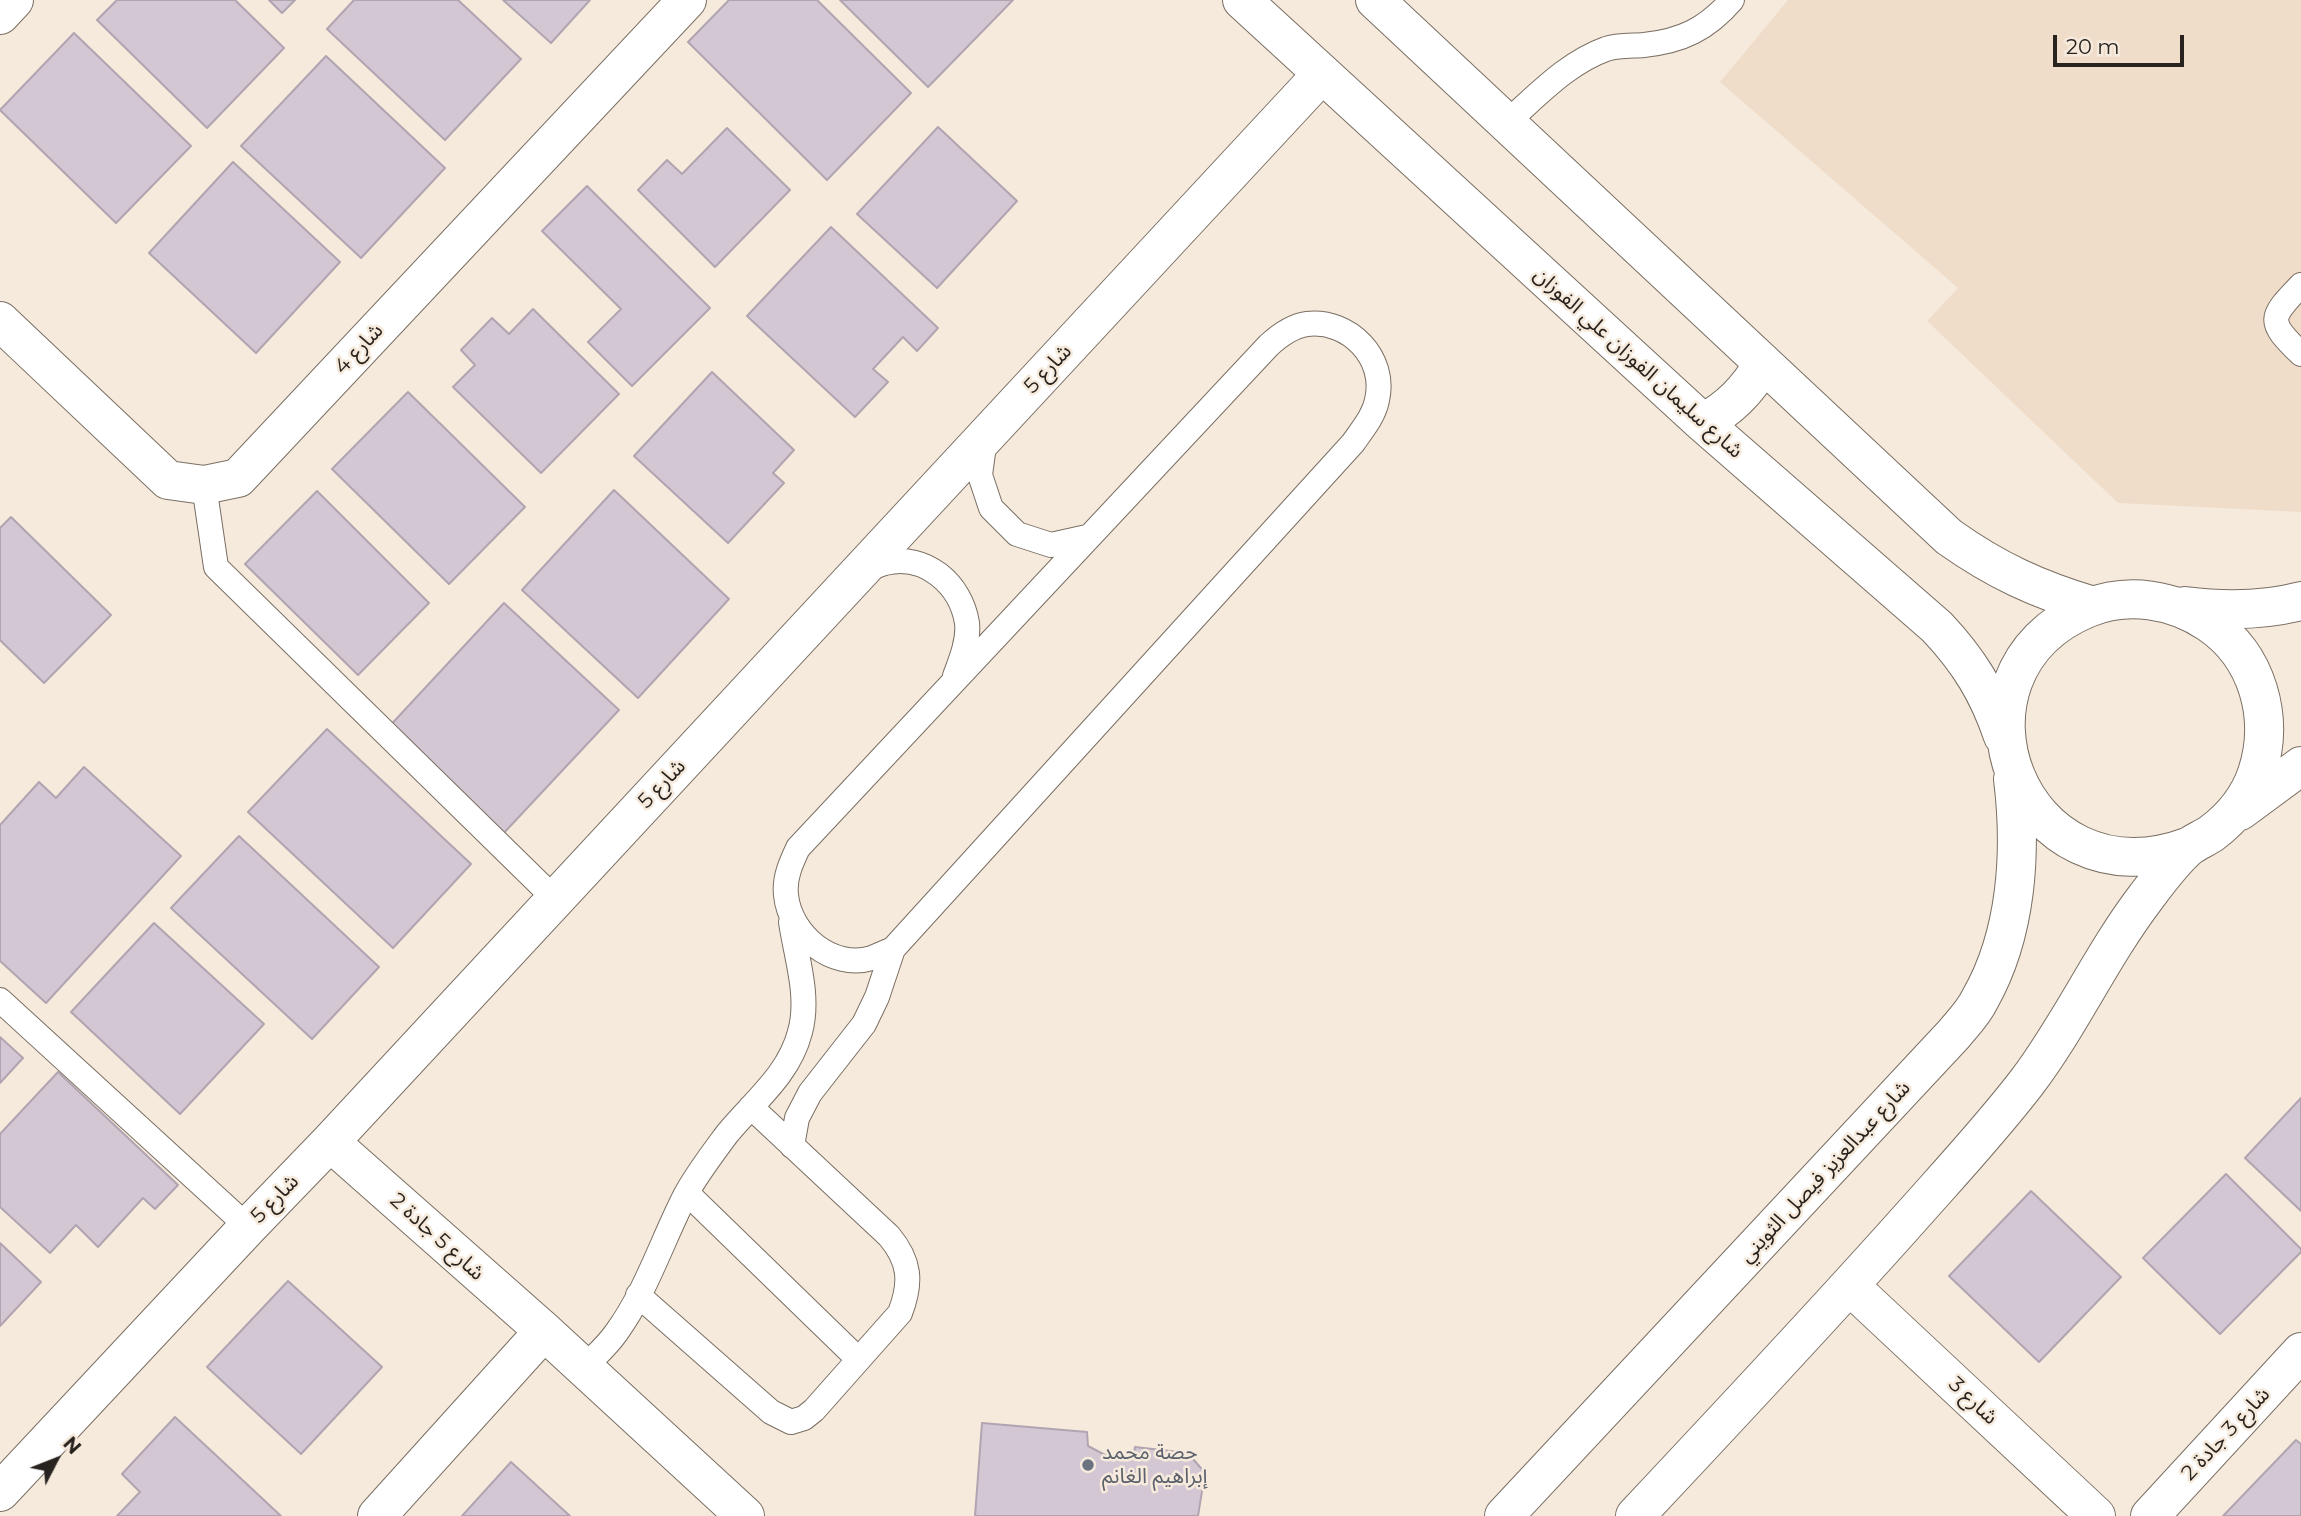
<!DOCTYPE html>
<html>
<head>
<meta charset="utf-8">
<style>
	body { margin:0 }
	#map { position:relative; width:2301px; height:1516px; overflow:hidden; background:#f6eadc; font-family:Montserrat,sans-serif }
	canvas { display:block }
	.north { position:absolute; left:21px; top:1425px; width:70px; height:70px; -webkit-text-stroke:5px #f6eadc; paint-order:stroke; rotate:48deg; font-size:19px; font-weight:700; line-height:28px; text-align:center; color:#28231e }
	.north::after { content:''; display:block; margin:auto; width:24px; height:32px; background:#28231e; clip-path:polygon(50% 0,100% 100%,50% 72%,0 100%) }
	.scale { position:absolute; left:2053px; top:35px; width:131px; height:32px; box-sizing:border-box; border:4px solid #28231e; border-top:0; padding-left:9px; font-size:21px; line-height:24px; white-space:nowrap; color:#28231e; -webkit-text-stroke:5px #f6eadc; paint-order:stroke }
</style>
</head>
<body>
<div id="map">
<canvas width="2301" height="1516"></canvas>
<div class="north">N</div>
<div class="scale">20 m</div>
</div>
<script>
const c = document.querySelector('canvas').getContext('2d');
c.lineJoin = 'round';
function fillPath(path, color) { c.fillStyle = color; c.fill(path, 'evenodd'); }
function stroke(path, color, width, dash) { c.strokeStyle = color; c.lineWidth = width; c.lineCap = dash ? 'butt' : 'round'; c.setLineDash(dash || []); c.stroke(path); }
function label(font, color, halo, rows, align = 'center') {
  c.font = font + ' Montserrat,"Noto Sans Arabic",sans-serif'; c.lineWidth = 5; c.setLineDash([]); c.textBaseline = 'middle'; c.strokeStyle = halo; c.fillStyle = color; for (const [text, x, y, turn = 0] of rows) {
    c.save(); c.translate(x, y); c.rotate((+turn || 0) * Math.PI / 180); c.textAlign = isNaN(turn) ? turn : align; if (halo) c.strokeText(text, 0, 0); c.fillText(text, 0, 0); c.restore();
  }
}
fillPath(new Path2D(`
	M1788 0H2301V512L2118 503 1927 321 1958 288 1720 82Z`), '#efddca');
const building = new Path2D(`
	M117 0H235L284 48 207 128 97 20Z
	M269 0H295L282 13Z
	M354 0H458L521 59 445 140 327 29Z
	M503 0H590L551 43Z
	M729 0H817L911 93 827 180 688 42Z
	M840 0H1013L928 87Z
	M74 33 191 146 116 223 0 110Z
	M326 56 445 168 361 258 241 146Z
	M938 127 1017 201 937 288 857 214Z
	M727 128 790 190 715 267 638 190 667 160 682 174Z
	M233 162 340 262 256 353 149 253Z
	M587 186 710 308 632 386 588 342 621 309 542 231Z
	M831 227 938 328 917 351 903 337 873 369 888 382 855 417 747 316Z
	M533 309 619 394 541 473 453 387 475 365 461 350 492 318 509 334Z
	M712 372 794 450 773 473 784 483 728 543 634 456Z
	M408 392 525 507 449 584 332 469Z
	M614 490 729 599 638 698 522 590Z
	M317 491 429 603 358 675 245 564Z
	M11 517 111 615 44 683 0 640V528Z
	M504 603 619 710 501 836 386 730Z
	M327 729 471 864 393 948 248 812Z
	M84 767 181 856 46 1003 0 961V825L39 782 56 798Z
	M239 836 379 967 312 1039 171 908Z
	M154 923 264 1024 180 1114 71 1012Z
	M0 1037 23 1058 0 1083Z
	M58 1072 178 1185 155 1209 143 1198 98 1247 76 1225 50 1253 0 1207V1134Z
	M2301 1098V1211L2245 1158Z
	M2226 1174 2301 1249V1252L2220 1334 2143 1258Z
	M2031 1191 2121 1277 2039 1362 1949 1276Z
	M0 1243 41 1282 0 1326Z
	M288 1281 382 1367 301 1454 207 1367Z
	M175 1417 281 1516H117L140 1492 122 1474Z
	M982 1423 1087 1432 1088 1446 1109 1457H1133L1135 1447 1188 1453 1205 1473 1198 1516H975Z
	M2296 1440 2301 1444V1516H2223Z
	M511 1462 570 1516H462Z`);
fillPath(building, '#d4c7d4');
stroke(building, '#b1a4b1', 2);
const lane = new Path2D(`
	M1507 122C1538 95 1567 63 1606 49 1618 45 1632 46 1644 45 1682 41 1707 29 1732 0
	M2301 285C2269 318 2267 321 2301 354
	M985 438 980 475 991 508 1017 534 1051 545 1087 537
	M204 485 216 567 555 899
	M864 570C871 568 878 565 885 563 925 553 961 584 967 623 969 640 961 660 955 676
	M0 1000 248 1227
	M792 1146 797 1118 810 1093 864 1024 877 997 893 949 1353 443C1362 430 1374 416 1377 400 1387 358 1349 319 1307 324 1292 326 1280 335 1269 345L798 848C791 863 784 878 786 895 790 935 832 970 872 958 879 955 886 952 893 949
	M687 1193 858 1359
	M638 1295 771 1412 791 1422 804 1418 814 1410 900 1313C912 1282 910 1261 889 1236L751 1107
	M584 1368C594 1357 607 1346 616 1333 646 1292 662 1241 685 1196 696 1175 713 1153 727 1134 754 1101 789 1075 800 1032 810 996 796 957 791 922`);
const street = new Path2D(`
	M0 15 14 0
	M0 321 168 480 204 485 238 478 687 0
	M330 1142 544 1331 745 1516
	M1850 1286 2096 1516
	M0 1492 248 1227 330 1142 1322 74
	M377 1516 544 1331
	M2150 1516 2301 1352`);
const secondary = new Path2D(`
	M1242 0 1703 423 1937 627C1969 661 1988 692 2003 736
	M1375 0 1949 537C1997 571 2037 589 2093 606
	M1703 423C1730 408 1747 391 1763 364
	M2185 606C2224 611 2263 611 2301 601
	M2240 811 2301 766
	M1504 1516 1954 1034C1963 1023 1974 1012 1980 999 2017 934 2022 852 2013 779
	M1635 1516C1728 1417 1821 1318 1911 1217 1950 1173 1991 1129 2027 1082 2071 1024 2101 956 2146 897 2158 881 2175 858 2190 846 2197 841 2205 838 2212 833 2232 818 2249 797 2257 773 2275 718 2258 656 2209 623 2173 599 2128 592 2088 608 1930 673 2019 910 2190 846`);
stroke(lane, '#7a6f63', 26);
stroke(street, '#7a6f63', 40);
stroke(secondary, '#7a6f63', 40);
stroke(lane, '#fff', 24);
stroke(street, '#fff', 38);
stroke(secondary, '#fff', 38);
for (const [x, y, r, color] of [
	[1088,1465,7,"#6b7280"]
]) { const dot = new Path2D(); dot.arc(x, y, r, 0, 2 * Math.PI); c.fillStyle = color; c.fill(dot); stroke(dot, '#f6eadc', 2.5); }
label('21px', '#28231e', '#f6eadc', [
	["شارع 4",359,349,-47],
	["شارع سليمان الفوزان علي الفوزان",1638,363,42],
	["شارع 5",1048,369,-47],
	["شارع 5",662,784,-47],
	["شارع عبدالعزيز فيصل الثويني",1825,1172,-47],
	["شارع 5",275,1199,-46],
	["شارع 5 جادة 2",437,1237,42],
	["شارع 3",1973,1401,43],
	["شارع 3 جادة 2",2226,1434,-47]
]);
label('21px', '#5b616d', '#f6eadc', [
	["حصة محمد",1102,1453],
	["إبراهيم الغانم",1102,1477]
], 'left');
</script>
</body>
</html>
